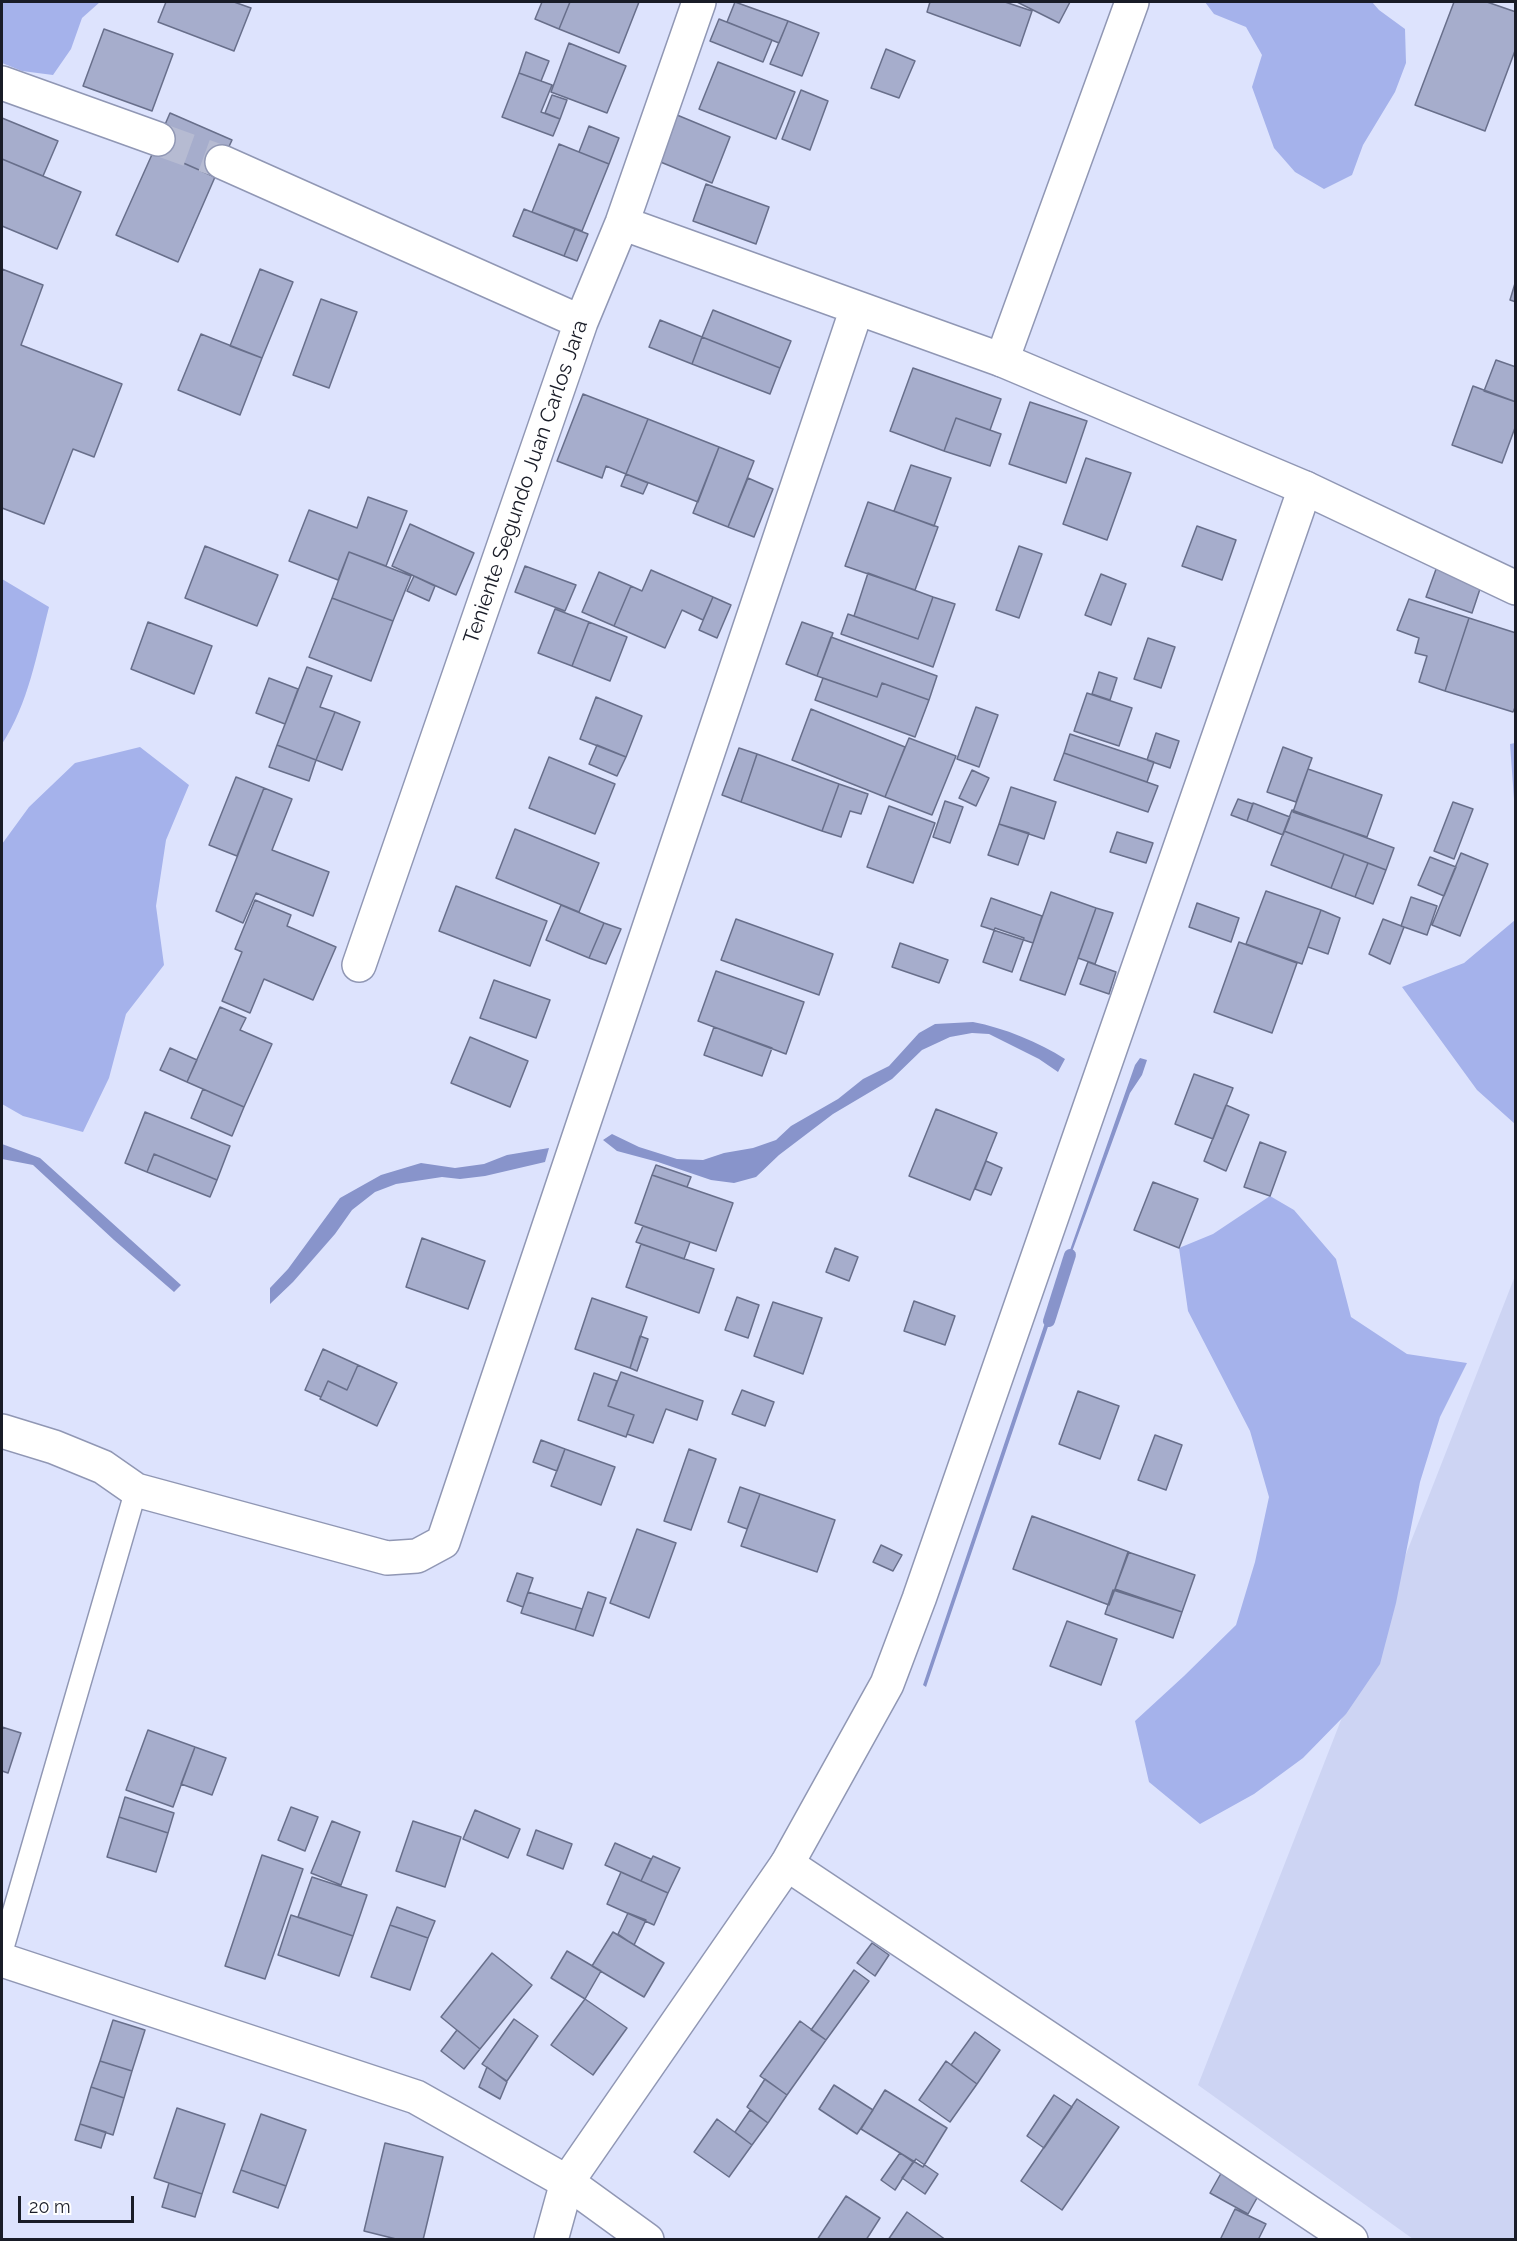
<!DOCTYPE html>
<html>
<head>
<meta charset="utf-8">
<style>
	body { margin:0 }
	#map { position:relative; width:1517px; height:2241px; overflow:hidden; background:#dde3fd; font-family:Raleway,sans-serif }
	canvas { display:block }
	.frame { position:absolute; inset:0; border:3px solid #191c27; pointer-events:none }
	.scale { position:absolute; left:18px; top:2196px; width:116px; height:27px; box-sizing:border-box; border:3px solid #191c27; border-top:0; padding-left:8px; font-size:18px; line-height:21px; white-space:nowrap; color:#191c27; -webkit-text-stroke:4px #fff; paint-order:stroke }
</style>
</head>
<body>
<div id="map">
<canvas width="1517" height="2241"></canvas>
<div class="frame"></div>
<div class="scale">20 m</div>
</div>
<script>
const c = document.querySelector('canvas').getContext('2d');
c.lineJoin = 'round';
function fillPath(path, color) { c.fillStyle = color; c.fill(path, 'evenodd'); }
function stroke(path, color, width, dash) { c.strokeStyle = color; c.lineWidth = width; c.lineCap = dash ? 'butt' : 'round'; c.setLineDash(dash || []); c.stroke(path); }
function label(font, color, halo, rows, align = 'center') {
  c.font = font + ' Raleway,sans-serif'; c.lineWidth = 4.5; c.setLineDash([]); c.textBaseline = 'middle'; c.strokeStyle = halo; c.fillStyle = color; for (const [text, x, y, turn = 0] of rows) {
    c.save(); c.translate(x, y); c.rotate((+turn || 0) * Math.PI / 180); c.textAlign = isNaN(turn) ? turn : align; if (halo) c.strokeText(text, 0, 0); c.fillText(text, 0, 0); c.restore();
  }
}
fillPath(new Path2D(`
	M1515 1276V2239H1413L1198 2085Z`), '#cdd4f3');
fillPath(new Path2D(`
	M2 2H100L82 18 71 49 53 75 22 71 2 63Z
	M1205 2H1372L1379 10 1405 29 1406 63 1395 92 1363 145 1352 175 1324 189 1295 172 1274 148 1252 87 1262 55 1246 27 1214 14Z
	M2 579 49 607C37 653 28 705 2 744Z
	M1515 743H1516L1515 813 1510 744Z
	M140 747 189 785 166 840 156 906 164 965 126 1014 109 1078 83 1132 23 1116 2 1104V844L29 807 75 763Z
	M1515 920 1516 1124H1515L1477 1090 1402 987 1464 963Z
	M1270 1196 1294 1210 1336 1259 1351 1317 1407 1354 1467 1363 1440 1417 1420 1482 1396 1603 1380 1664 1346 1714 1303 1758 1254 1794 1200 1824 1149 1782 1135 1721 1184 1676 1236 1625 1255 1562 1269 1497 1250 1431 1188 1311 1179 1248 1213 1234Z`), '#a5b2eb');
fillPath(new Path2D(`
	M973 1022C1004 1028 1039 1042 1065 1059L1058 1072 1039 1059 989 1034 972 1033 950 1037 922 1050 892 1079 833 1114 779 1155 756 1177 734 1183 711 1180 658 1162 617 1151 603 1140 612 1134 639 1147 677 1159 703 1160 724 1153 753 1148 776 1140 791 1126 838 1099 863 1079 889 1066 919 1033 935 1024Z
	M1140 1058 1147 1060 1142 1075 1130 1093 1065 1271 1063 1270 1135 1065Z
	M2 1144 40 1158 181 1285 174 1292 114 1240 33 1165 2 1159Z
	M549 1148 545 1162 485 1176 460 1179 442 1177 396 1184 375 1192 352 1210 335 1234 293 1282 270 1304V1288L288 1269 340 1198 381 1175 421 1163 455 1168 484 1164 507 1155Z
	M1051 1305 1055 1306 926 1687 923 1685Z`), '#8894cb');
stroke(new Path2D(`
	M1049 1321 1070 1255`), '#8894cb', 12);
const building = new Path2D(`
	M166 2H234L251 8 234 51 158 22Z
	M542 2H570L559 29 535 19Z
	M570 2H639L619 53 559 29Z
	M735 2 788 21 779 43 727 22Z
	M930 2H1005L1032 11 1020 46 927 12Z
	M1017 2H1070L1059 23Z
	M1454 2H1487L1516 12V48L1485 131 1415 105Z
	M719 19 772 40 763 62 710 41Z
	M788 21 819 33 802 76 770 64Z
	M104 29 173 54 152 111 83 86Z
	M569 43 626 66 607 113 551 92Z
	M886 49 915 61 899 98 871 88Z
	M526 52 549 61 541 81 519 73Z
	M718 62 795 92 776 139 699 109Z
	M519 73 552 85 541 112 560 119 553 136 502 117Z
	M801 90 828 101 810 150 782 139Z
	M552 95 567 100 560 119 545 113Z
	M170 113 232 140 215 177 154 150Z
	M677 115 730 137 712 183 658 161Z
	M2 118 58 141 43 176 2 159Z
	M589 126 619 138 609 164 579 152Z
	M559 144 609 164 582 231 532 212Z
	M154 150 215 177 178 262 116 235Z
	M2 159 81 192 57 249 2 226Z
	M706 184 769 207 756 244 693 221Z
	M524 209 575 229 564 256 513 236Z
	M575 229 588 234 577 261 564 256Z
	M2 269 43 285 21 345 122 384 94 457 73 449 44 524 2 508Z
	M260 269 293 282 262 358 230 346Z
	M1516 280V302L1510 300Z
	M321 299 357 312 329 388 293 375Z
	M713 310 791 341 780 368 702 337Z
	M660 320 702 337 692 364 649 347Z
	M201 334 262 358 240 415 178 390Z
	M702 337 780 368 770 394 692 364Z
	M1496 360 1516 367V402L1484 391Z
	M913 368 1001 399 990 430 956 418 944 451 890 431Z
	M1473 386 1516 402V425L1502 463 1452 445Z
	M583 394 648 419 626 474 606 466 602 478 557 461Z
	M1030 402 1087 421 1066 483 1009 464Z
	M956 418 1001 434 990 466 944 451Z
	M648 419 719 447 698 502 626 474Z
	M719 447 754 461 728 527 693 513Z
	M1086 458 1131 473 1107 540 1063 524Z
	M911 465 951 478 934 526 894 511Z
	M626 474 648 483 643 494 621 486Z
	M748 478 773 489 754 537 728 527Z
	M368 497 407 511 386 566 349 552 338 580 289 561 309 510 357 528Z
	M868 502 938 527 915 590 845 566Z
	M410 524 474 553 456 595 392 566Z
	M1197 526 1236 540 1222 580 1182 566Z
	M205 546 278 575 257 626 185 598Z
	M1019 546 1042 554 1019 618 996 610Z
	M349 552 411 576 393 621 332 598Z
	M1439 561 1484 577 1472 613 1426 597Z
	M525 566 576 585 565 611 515 592Z
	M651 570 713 597 703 620 682 610 665 648 614 626 631 586 642 591Z
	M599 572 631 586 614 626 582 612Z
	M868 573 933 597 918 639 854 616Z
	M1101 574 1126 584 1111 625 1085 615Z
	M414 576 435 586 429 601 407 591Z
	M713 597 731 605 717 638 699 630Z
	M933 597 955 604 933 667 841 634 848 614 918 639Z
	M332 598 393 621 371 681 309 657Z
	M1409 599 1469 618 1445 691 1419 682 1427 656 1415 653 1419 638 1397 630Z
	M555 609 589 622 572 666 538 653Z
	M1469 618 1516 633V705L1513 712 1445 691Z
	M148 622 212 646 194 694 131 669Z
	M589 622 627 637 610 681 572 666Z
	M802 622 833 633 817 676 786 664Z
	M831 637 937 676 929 700 882 683 877 697 817 676Z
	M1148 638 1175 647 1161 688 1134 679Z
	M307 667 332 676 320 707 335 712 316 760 277 745Z
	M1099 672 1117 678 1110 700 1092 694Z
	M269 678 298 689 285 724 256 713Z
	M823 678 877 697 882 683 929 700 915 737 815 700Z
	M1087 693 1132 708 1119 746 1074 731Z
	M596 697 642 716 626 757 580 739Z
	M976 707 998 715 979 767 957 759Z
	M811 709 905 747 885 797 792 760Z
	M335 712 360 722 342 770 316 760Z
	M1156 733 1179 741 1170 768 1147 760Z
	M1070 734 1154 762 1147 782 1064 753Z
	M909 738 956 756 932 815 885 797Z
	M277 745 316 760 309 781 269 767Z
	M597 745 626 757 617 776 589 764Z
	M1283 747 1312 758 1296 802 1267 792Z
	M739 748 757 754 741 802 722 795Z
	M1064 753 1158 786 1148 812 1054 780Z
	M757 754 839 784 822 831 741 802Z
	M549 757 615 784 595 834 529 808Z
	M1308 769 1382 795 1367 837 1293 812Z
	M972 770 989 778 976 806 959 798Z
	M236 777 264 788 237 856 209 845Z
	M839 784 868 794 861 814 850 811 841 837 822 831Z
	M1011 787 1056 802 1044 839 999 824Z
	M264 788 292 799 272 850 329 872 313 916 256 893 243 923 216 911Z
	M1238 799 1253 804 1247 821 1231 815Z
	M945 801 963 807 950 843 933 837Z
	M1453 802 1473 809 1454 859 1434 851Z
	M1253 803 1290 817 1283 835 1247 821Z
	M889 806 935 823 913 883 867 867Z
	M1292 810 1394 848 1386 870 1284 831Z
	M999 824 1029 833 1018 865 988 855Z
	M515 829 599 863 579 912 496 878Z
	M1284 831 1344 854 1331 888 1271 865Z
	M1117 832 1153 843 1146 863 1110 852Z
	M1461 853 1488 864 1460 936 1432 925Z
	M1344 854 1368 863 1355 897 1331 888Z
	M1430 857 1456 867 1444 896 1418 885Z
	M1368 863 1386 870 1373 904 1355 897Z
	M456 886 547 921 530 966 439 931Z
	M1266 891 1321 910 1302 964 1246 944Z
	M1051 892 1096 908 1065 995 1020 980Z
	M1411 897 1437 906 1427 935 1401 926Z
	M991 898 1042 916 1033 943 981 926Z
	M255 900 291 915 287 926 336 947 313 1000 264 979 250 1013 222 1001 242 952 235 949Z
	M1197 903 1239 918 1231 942 1189 927Z
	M561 905 604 923 589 958 546 940Z
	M1096 908 1113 913 1095 964 1078 958Z
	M1321 910 1340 918 1328 954 1308 947Z
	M736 919 833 954 819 995 721 960Z
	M1383 919 1404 927 1390 964 1369 954Z
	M604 923 621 929 606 964 589 958Z
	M995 928 1024 938 1012 972 983 962Z
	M1239 942 1297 963 1272 1033 1214 1012Z
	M900 943 948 960 939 983 892 967Z
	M1088 962 1116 972 1109 994 1080 984Z
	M716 971 804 1002 786 1054 698 1021Z
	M494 980 550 1000 536 1038 480 1018Z
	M220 1007 246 1018 240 1030 272 1044 244 1107 187 1082Z
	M714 1027 772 1048 762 1076 704 1055Z
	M470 1037 528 1061 510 1107 451 1083Z
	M170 1048 197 1060 187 1082 160 1070Z
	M1194 1074 1233 1088 1213 1139 1175 1124Z
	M203 1089 244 1107 232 1136 191 1118Z
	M1226 1105 1249 1115 1226 1171 1204 1161Z
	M936 1109 997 1133 970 1200 909 1176Z
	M145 1112 230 1146 217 1180 154 1154 147 1172 125 1163Z
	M1260 1142 1286 1152 1270 1196 1244 1187Z
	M154 1154 217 1180 210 1197 147 1172Z
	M986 1161 1002 1168 991 1195 975 1189Z
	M656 1165 691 1177 687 1187 652 1175Z
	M652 1175 733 1203 716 1251 635 1223Z
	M1153 1182 1198 1199 1179 1248 1134 1230Z
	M643 1226 690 1242 684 1259 636 1242Z
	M422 1238 485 1261 468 1309 406 1287Z
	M641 1244 714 1269 699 1313 626 1287Z
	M835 1248 858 1257 849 1281 826 1272Z
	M737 1297 759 1305 748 1338 725 1330Z
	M592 1298 647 1317 630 1368 575 1349Z
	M914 1301 955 1316 945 1345 904 1331Z
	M773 1302 822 1318 803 1374 754 1356Z
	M640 1336 648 1339 637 1371 630 1368Z
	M323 1349 358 1365 347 1390 328 1381 321 1397 305 1390Z
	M358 1365 397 1383 377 1426 320 1399 328 1381 347 1390Z
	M621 1372 703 1401 697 1420 666 1409 653 1443 627 1434 634 1415 608 1406Z
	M594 1373 617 1381 608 1406 634 1415 626 1437 578 1420Z
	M742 1390 774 1402 765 1426 732 1414Z
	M1078 1391 1119 1406 1100 1459 1059 1444Z
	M1155 1435 1182 1445 1166 1490 1138 1480Z
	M541 1440 565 1449 557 1471 533 1462Z
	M565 1449 615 1467 601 1505 551 1486Z
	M689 1449 716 1459 691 1530 664 1521Z
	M740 1487 760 1494 747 1529 728 1522Z
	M760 1494 835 1520 817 1572 741 1546Z
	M1032 1516 1129 1552 1109 1605 1013 1569Z
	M637 1529 676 1543 649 1618 610 1603Z
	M881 1545 902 1555 893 1571 873 1562Z
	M1128 1552 1195 1575 1182 1612 1115 1589Z
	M517 1573 533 1578 523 1607 507 1601Z
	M1113 1590 1182 1612 1173 1638 1105 1614Z
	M528 1592 582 1609 575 1630 521 1613Z
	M588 1592 606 1598 593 1636 575 1630Z
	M1067 1621 1117 1639 1101 1685 1050 1666Z
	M2 1727 21 1733 8 1773 2 1771Z
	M148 1730 195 1747 173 1807 126 1790Z
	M195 1747 226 1758 212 1795 181 1784Z
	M125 1797 174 1813 168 1833 119 1817Z
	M291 1807 318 1817 305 1851 278 1840Z
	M475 1810 520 1829 508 1858 463 1839Z
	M119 1817 168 1833 156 1872 107 1857Z
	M332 1821 360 1832 341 1885 311 1873Z
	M413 1821 461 1837 445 1887 396 1871Z
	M536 1830 572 1844 563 1869 527 1855Z
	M615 1843 651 1859 641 1881 605 1865Z
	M262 1855 303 1869 265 1979 225 1966Z
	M653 1856 680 1868 668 1893 641 1881Z
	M621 1872 668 1893 654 1925 607 1904Z
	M312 1877 367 1895 353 1936 298 1917Z
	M397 1907 435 1921 428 1938 390 1925Z
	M628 1913 646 1920 634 1945 618 1934Z
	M291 1915 353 1936 339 1976 278 1955Z
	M390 1925 428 1938 410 1990 371 1977Z
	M613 1932 664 1963 644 1997 592 1966Z
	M872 1943 889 1955 875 1976 857 1963Z
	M567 1951 601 1971 585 1999 551 1978Z
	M492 1953 532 1985 480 2049 441 2017Z
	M854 1970 869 1981 826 2040 811 2030Z
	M585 1999 627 2028 593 2075 551 2045Z
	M514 2019 538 2036 507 2081 482 2064Z
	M113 2020 145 2030 132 2071 100 2061Z
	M800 2021 826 2040 787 2095 760 2076Z
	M457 2030 480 2049 464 2069 441 2051Z
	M975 2032 1000 2050 977 2084 951 2065Z
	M100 2061 132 2071 124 2098 91 2087Z
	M946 2061 977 2084 950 2122 919 2100Z
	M487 2067 507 2082 500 2099 479 2087Z
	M765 2079 787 2095 768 2123 747 2107Z
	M834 2085 873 2110 857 2134 819 2109Z
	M91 2087 124 2098 113 2135 80 2124Z
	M885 2090 947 2128 923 2167 861 2129Z
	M1054 2095 1072 2107 1044 2148 1027 2136Z
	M1077 2099 1119 2127 1062 2210 1021 2181Z
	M177 2108 225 2124 202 2194 154 2178Z
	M750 2110 768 2123 752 2145 735 2132Z
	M261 2114 306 2130 286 2186 241 2170Z
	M717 2119 752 2145 729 2177 694 2152Z
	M80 2124 106 2132 101 2148 75 2140Z
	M385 2143 443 2157 423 2240H400L364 2231Z
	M900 2153 913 2162 895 2190 881 2180Z
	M916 2159 938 2174 925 2194 902 2178Z
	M1224 2168 1262 2189 1248 2214 1210 2193Z
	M241 2170 286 2186 278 2208 233 2192Z
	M169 2183 202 2194 195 2217 162 2207Z
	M846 2196 880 2218 866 2240H817Z
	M1235 2209 1266 2224 1258 2240H1220Z
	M907 2212 946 2240H888Z`);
fillPath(building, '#a6adcc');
stroke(building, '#686f8b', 1.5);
stroke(new Path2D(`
	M158 139 222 162`), '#b6bbd2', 33, [33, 16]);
const service = new Path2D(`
	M2 1951 136 1490`);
const minor = new Path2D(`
	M2 83 158 139
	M222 162 581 322
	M622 223 1002 360
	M1305 488 1516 588
	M359 965 581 322 622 223 699 2
	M2 1431 54 1447 103 1467 136 1490 387 1558 417 1556 443 1542 857 308
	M787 1864 1351 2240
	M551 2240 567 2182`);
const tertiary = new Path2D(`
	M2 1960 416 2097 567 2182 647 2240
	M567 2182 787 1864 887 1684 919 1599 1305 488 1002 360 1132 2`);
stroke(service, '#9097b4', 24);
stroke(minor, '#9097b4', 36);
stroke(tertiary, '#9097b4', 36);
stroke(service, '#fff', 21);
stroke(minor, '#fff', 33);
stroke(tertiary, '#fff', 33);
label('21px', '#191c27', '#fff', [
	["Teniente Segundo Juan Carlos Jara",526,482,-71]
]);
</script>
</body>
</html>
